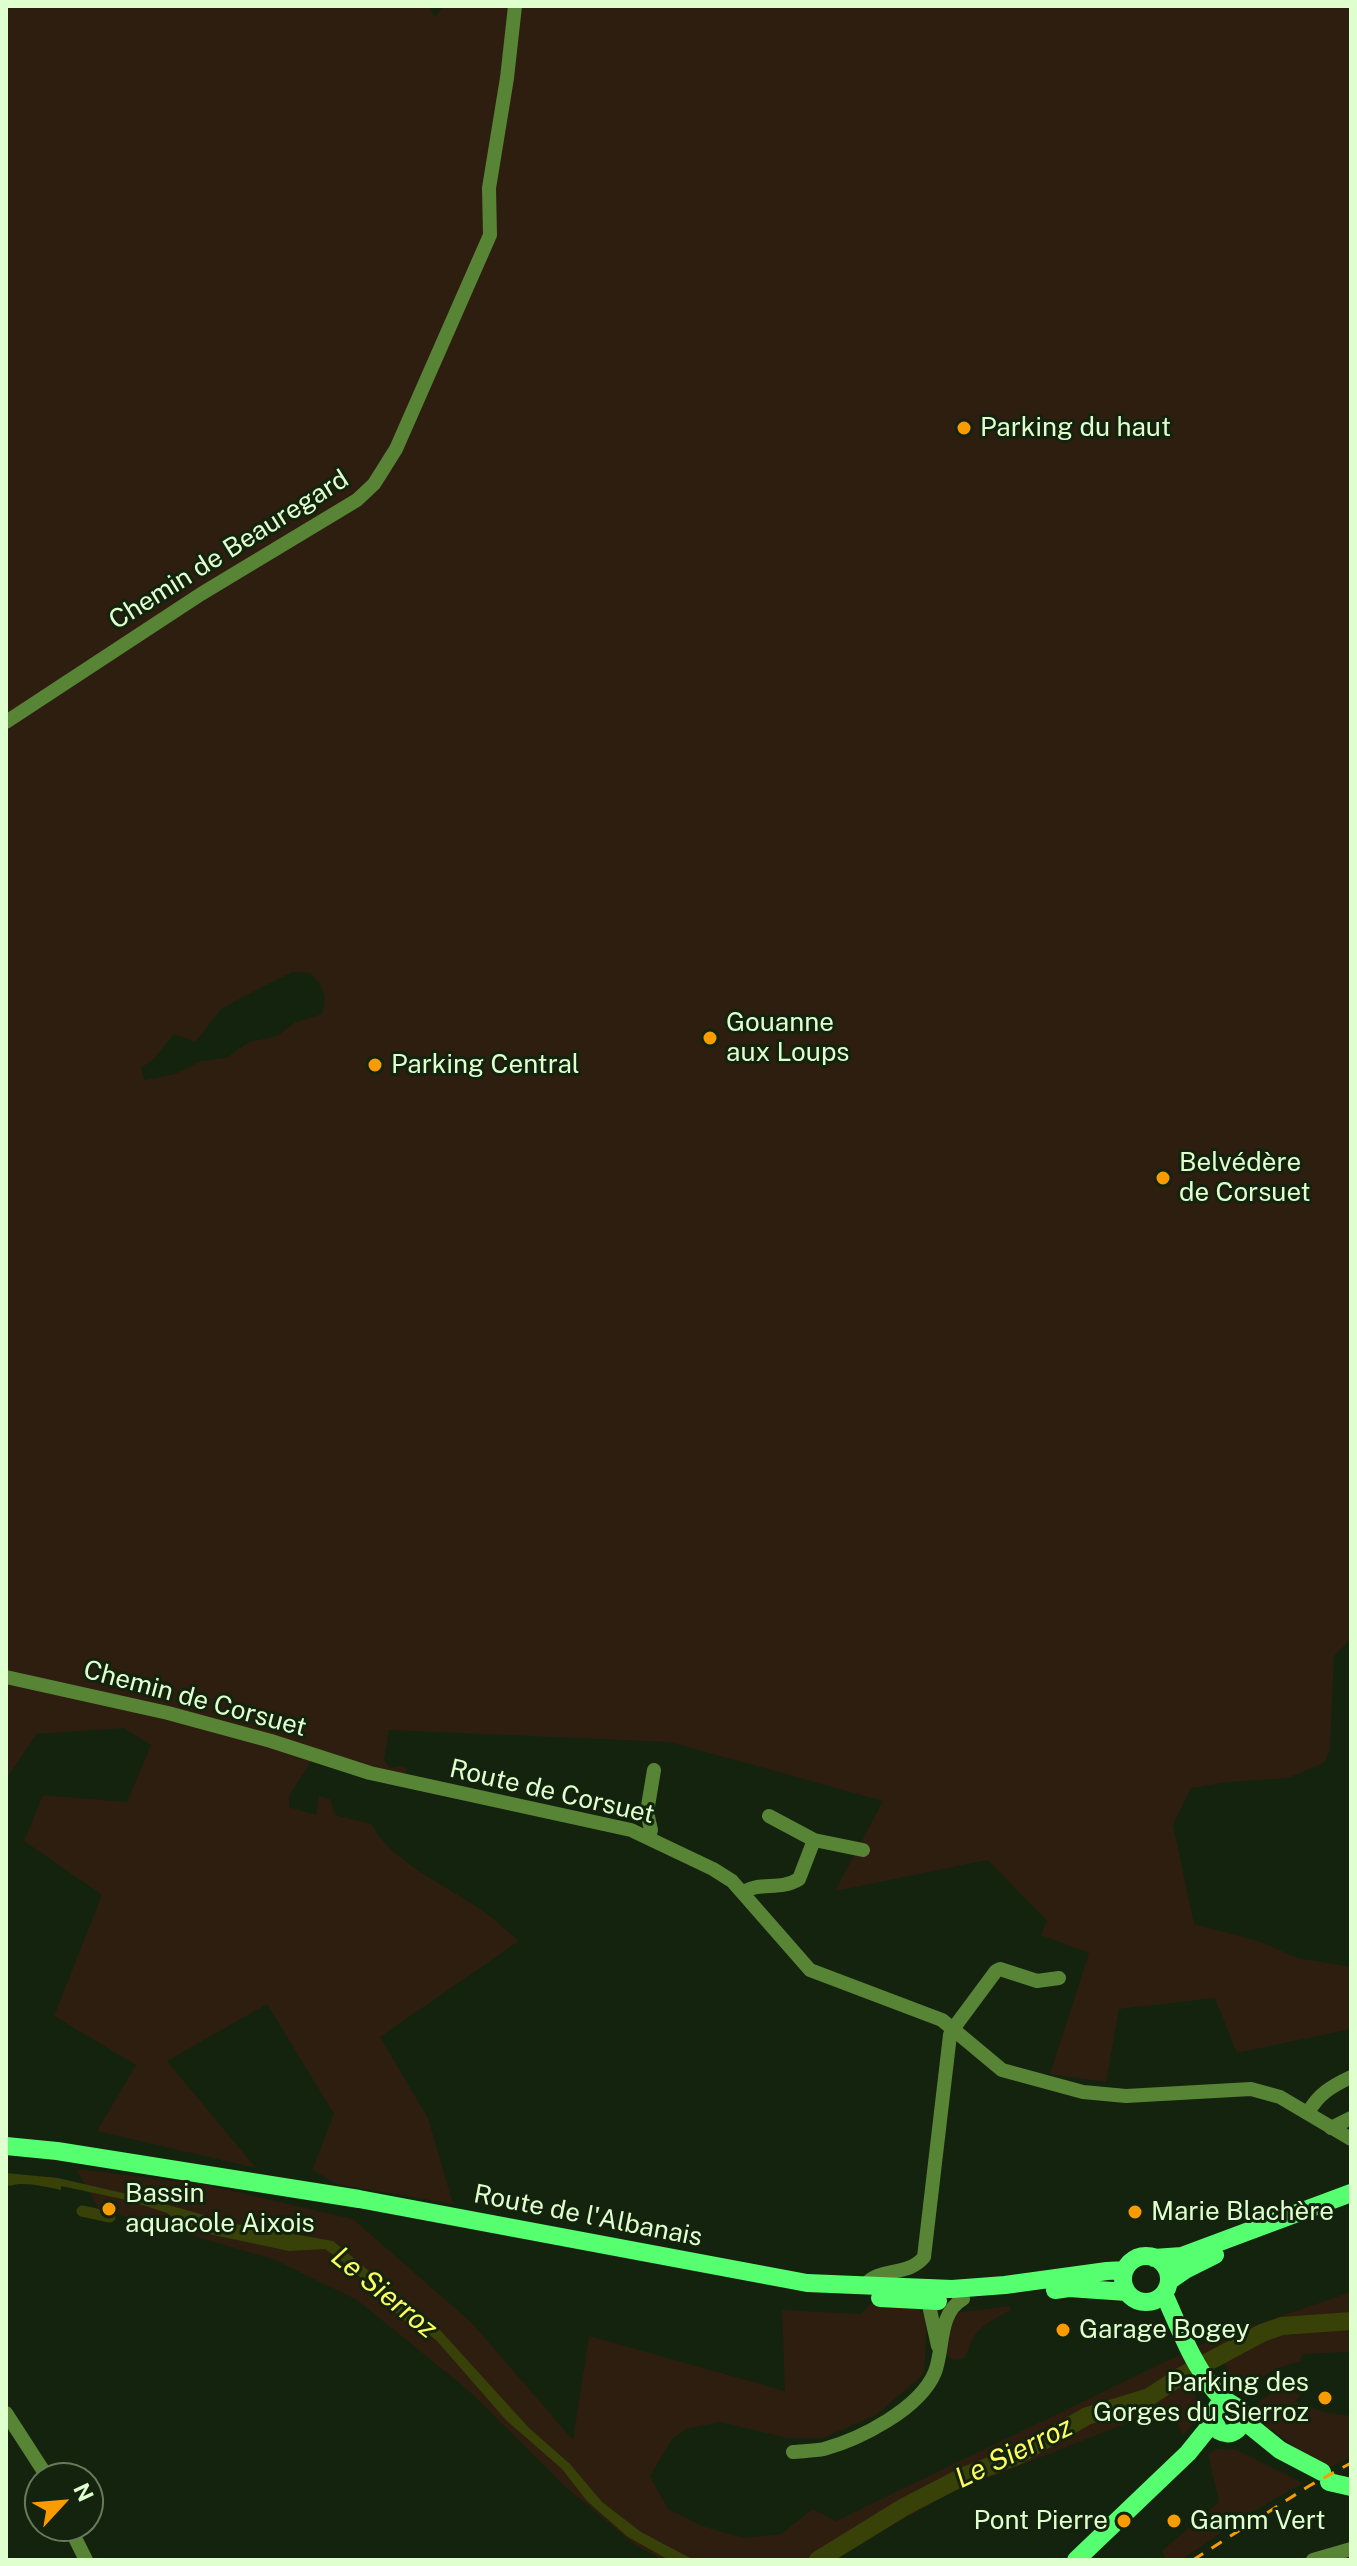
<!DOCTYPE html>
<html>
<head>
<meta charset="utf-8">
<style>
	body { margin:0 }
	#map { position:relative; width:1357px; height:2566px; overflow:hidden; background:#14230d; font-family:"Public Sans",sans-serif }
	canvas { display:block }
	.frame { position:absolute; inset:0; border:8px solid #e0ffcf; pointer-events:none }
	.north { position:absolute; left:24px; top:2462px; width:80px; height:80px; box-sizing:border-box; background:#14230d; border:2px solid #667b5b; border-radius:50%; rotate:64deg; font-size:22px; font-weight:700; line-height:32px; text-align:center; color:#e0ffcf }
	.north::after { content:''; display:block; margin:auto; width:28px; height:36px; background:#fa9c00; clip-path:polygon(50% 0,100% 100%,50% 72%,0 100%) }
</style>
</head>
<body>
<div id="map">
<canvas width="1357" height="2566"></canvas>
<div class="frame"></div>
<div class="north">N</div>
</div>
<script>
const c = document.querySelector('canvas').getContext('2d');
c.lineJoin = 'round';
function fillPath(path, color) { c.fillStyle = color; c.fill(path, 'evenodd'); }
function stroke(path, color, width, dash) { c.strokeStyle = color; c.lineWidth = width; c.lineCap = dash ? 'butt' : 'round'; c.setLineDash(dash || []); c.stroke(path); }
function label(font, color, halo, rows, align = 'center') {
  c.font = font + ' "Public Sans",sans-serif'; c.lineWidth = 6; c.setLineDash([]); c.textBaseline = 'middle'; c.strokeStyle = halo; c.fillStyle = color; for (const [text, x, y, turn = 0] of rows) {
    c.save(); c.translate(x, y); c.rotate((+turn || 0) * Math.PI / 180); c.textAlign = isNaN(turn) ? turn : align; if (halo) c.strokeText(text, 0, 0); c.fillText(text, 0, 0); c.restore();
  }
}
fillPath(new Path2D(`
	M6 6H428L435 17 444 6H1351V1639L1334 1656 1330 1750 1324 1763 1288 1778 1227 1782 1191 1788 1173 1825 1194 1924 1262 1942 1297 1958 1351 1967V2029L1237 2053 1215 1998 1119 2009 1106 2082 1050 2074 1089 1953 1041 1935 1047 1921 988 1860 835 1891 883 1801 670 1742 389 1730 384 1760 390 1768 400 1766 407 1769 403 1779 317 1752 289 1796V1807L316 1815 319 1796 330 1799 335 1815 372 1824C387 1859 448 1887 480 1909 494 1918 506 1930 519 1941L380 2037 428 2118 453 2204 337 2184 312 2170 334 2114 267 2004 167 2061 256 2168 97 2131 136 2065 54 2016 102 1895 24 1841 43 1795 127 1802 151 1745 124 1728 37 1734 6 1779ZM292 972 310 973C323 986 328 996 322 1014L294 1023 277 1036 249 1042 226 1058 201 1061 175 1074 144 1080 141 1068 154 1059 174 1034 195 1042 222 1008Z
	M76 2169 206 2185 353 2219 472 2323 573 2440 589 2336 785 2391 782 2310 861 2314 871 2304 918 2307 927 2321 924 2374 876 2415 823 2438H787L720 2422 686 2429 672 2439 650 2476 667 2508 702 2526 743 2538 781 2534 813 2509 836 2521 1208 2341 1351 2292V2352L1303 2354 1300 2362C1283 2364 1252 2378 1247 2396H1243L1216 2380 1229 2368 1221 2363 1207 2368 1196 2394 1197 2418 1183 2436 1170 2406 953 2492 837 2555 821 2560H663L635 2545 569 2490 468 2390 357 2300 273 2259 99 2209Z
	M1010 2306 1011 2310C996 2318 980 2325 972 2340 968 2348 969 2352 963 2359L953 2360 945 2353V2340L955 2313Z
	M1285 2389 1302 2395 1295 2401 1323 2412 1351 2416V2457L1331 2467 1306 2455 1257 2419V2404L1273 2391Z
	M1217 2449 1237 2450 1303 2483 1244 2517 1181 2560H1166L1162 2551 1219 2502 1208 2454Z`), '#2d1e10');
fillPath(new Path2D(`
	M6 2173 58 2178 140 2197 236 2224 333 2241 439 2329 529 2428 570 2464 602 2502 641 2532 694 2560H669L628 2537 587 2501 562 2469 506 2420 437 2341 425 2331 402 2319 350 2267 325 2249 289 2251 204 2233 181 2224 167 2213 127 2200 61 2186V2190C46 2187 22 2181 10 2186L6 2185Z`), '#384108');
stroke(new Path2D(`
	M82 2211 110 2217`), '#384108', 11);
stroke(new Path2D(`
	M818 2560 904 2507 964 2476 1017 2456 1087 2416 1149 2397 1178 2378 1262 2333 1282 2326 1351 2321`), '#384108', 18);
stroke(new Path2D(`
	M6 722 201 594 357 500 374 484 396 449 490 235 489 188 507 78 515 6
	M6 1677 168 1713 271 1741 370 1773 631 1830 713 1869 732 1881 810 1970 942 2020 1002 2070 1083 2092 1126 2096 1251 2089 1280 2097 1351 2139
	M769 1816 814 1840 863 1850
	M649 1837 651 1830 647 1812 654 1770
	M743 1892C761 1881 780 1891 799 1879L814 1840
	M953 2029 996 1971 1000 1969 1037 1981 1059 1978
	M1308 2113C1318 2094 1332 2086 1351 2077
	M1331 2128 1351 2118
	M864 2286C880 2266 908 2277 924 2257L950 2035
	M936 2294 930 2310 938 2346
	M6 2413 48 2478
	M793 2452C803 2451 815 2451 824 2449 860 2439 920 2409 935 2372 944 2348 938 2313 963 2299
	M69 2526 86 2560
	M1313 2560 1351 2549`), '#588436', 14);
stroke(new Path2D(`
	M6 2146 57 2151 359 2199 807 2283 952 2289 1005 2285 1107 2271 1125 2270
	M1123 2279a23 23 0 1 1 46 0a23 23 0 1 1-46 0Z
	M1154 2258 1182 2256 1351 2193
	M1169 2281 1185 2270 1215 2255
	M1055 2290 1069 2288 1127 2292
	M1164 2294C1179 2327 1192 2363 1215 2391 1223 2401 1232 2403 1240 2410L1242 2423C1237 2433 1228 2436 1219 2431L1213 2418 1217 2407 1227 2403
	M880 2298 938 2301
	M1243 2420 1280 2450 1322 2472
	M1329 2482 1351 2487
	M1076 2560 1188 2453 1213 2422`), '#56ff6f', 18);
stroke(new Path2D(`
	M1193 2560 1309 2486 1351 2463`), '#fa9c00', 3, [12, 10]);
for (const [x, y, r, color] of [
	[964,428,8,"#fa9c00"],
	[710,1038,8,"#fa9c00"],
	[375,1065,8,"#fa9c00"],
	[1163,1178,8,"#fa9c00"],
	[109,2209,8,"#fa9c00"],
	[1135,2212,8,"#fa9c00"],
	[1063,2330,8,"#fa9c00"],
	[1325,2398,8,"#fa9c00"],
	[1124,2521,8,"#fa9c00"],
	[1174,2521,8,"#fa9c00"]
]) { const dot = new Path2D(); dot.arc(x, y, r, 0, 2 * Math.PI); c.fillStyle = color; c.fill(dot); stroke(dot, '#14230d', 3); }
label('26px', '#e0ffcf', '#14230d', [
	["Parking du haut",980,428],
	["Gouanne",726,1023],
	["aux Loups",726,1053],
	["Parking Central",391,1065],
	["Belvédère",1179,1163],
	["de Corsuet",1179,1193],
	["Bassin",125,2194],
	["aquacole Aixois",125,2224],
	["Marie Blachère",1151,2212],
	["Garage Bogey",1079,2330],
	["Parking des",1309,2383,"right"],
	["Gorges du Sierroz",1309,2413,"right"],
	["Pont Pierre",1108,2521,"right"],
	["Gamm Vert",1190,2521]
], 'left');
label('26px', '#e0ffcf', '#14230d', [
	["Chemin de Beauregard",229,550,-32],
	["Chemin de Corsuet",195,1699,15],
	["Route de Corsuet",552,1792,13],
	["Route de l'Albanais",588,2216,11]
]);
label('italic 28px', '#fffd5d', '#14230d', [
	["Le Sierroz",384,2293,39],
	["Le Sierroz",1014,2453,-26]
]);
</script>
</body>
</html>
